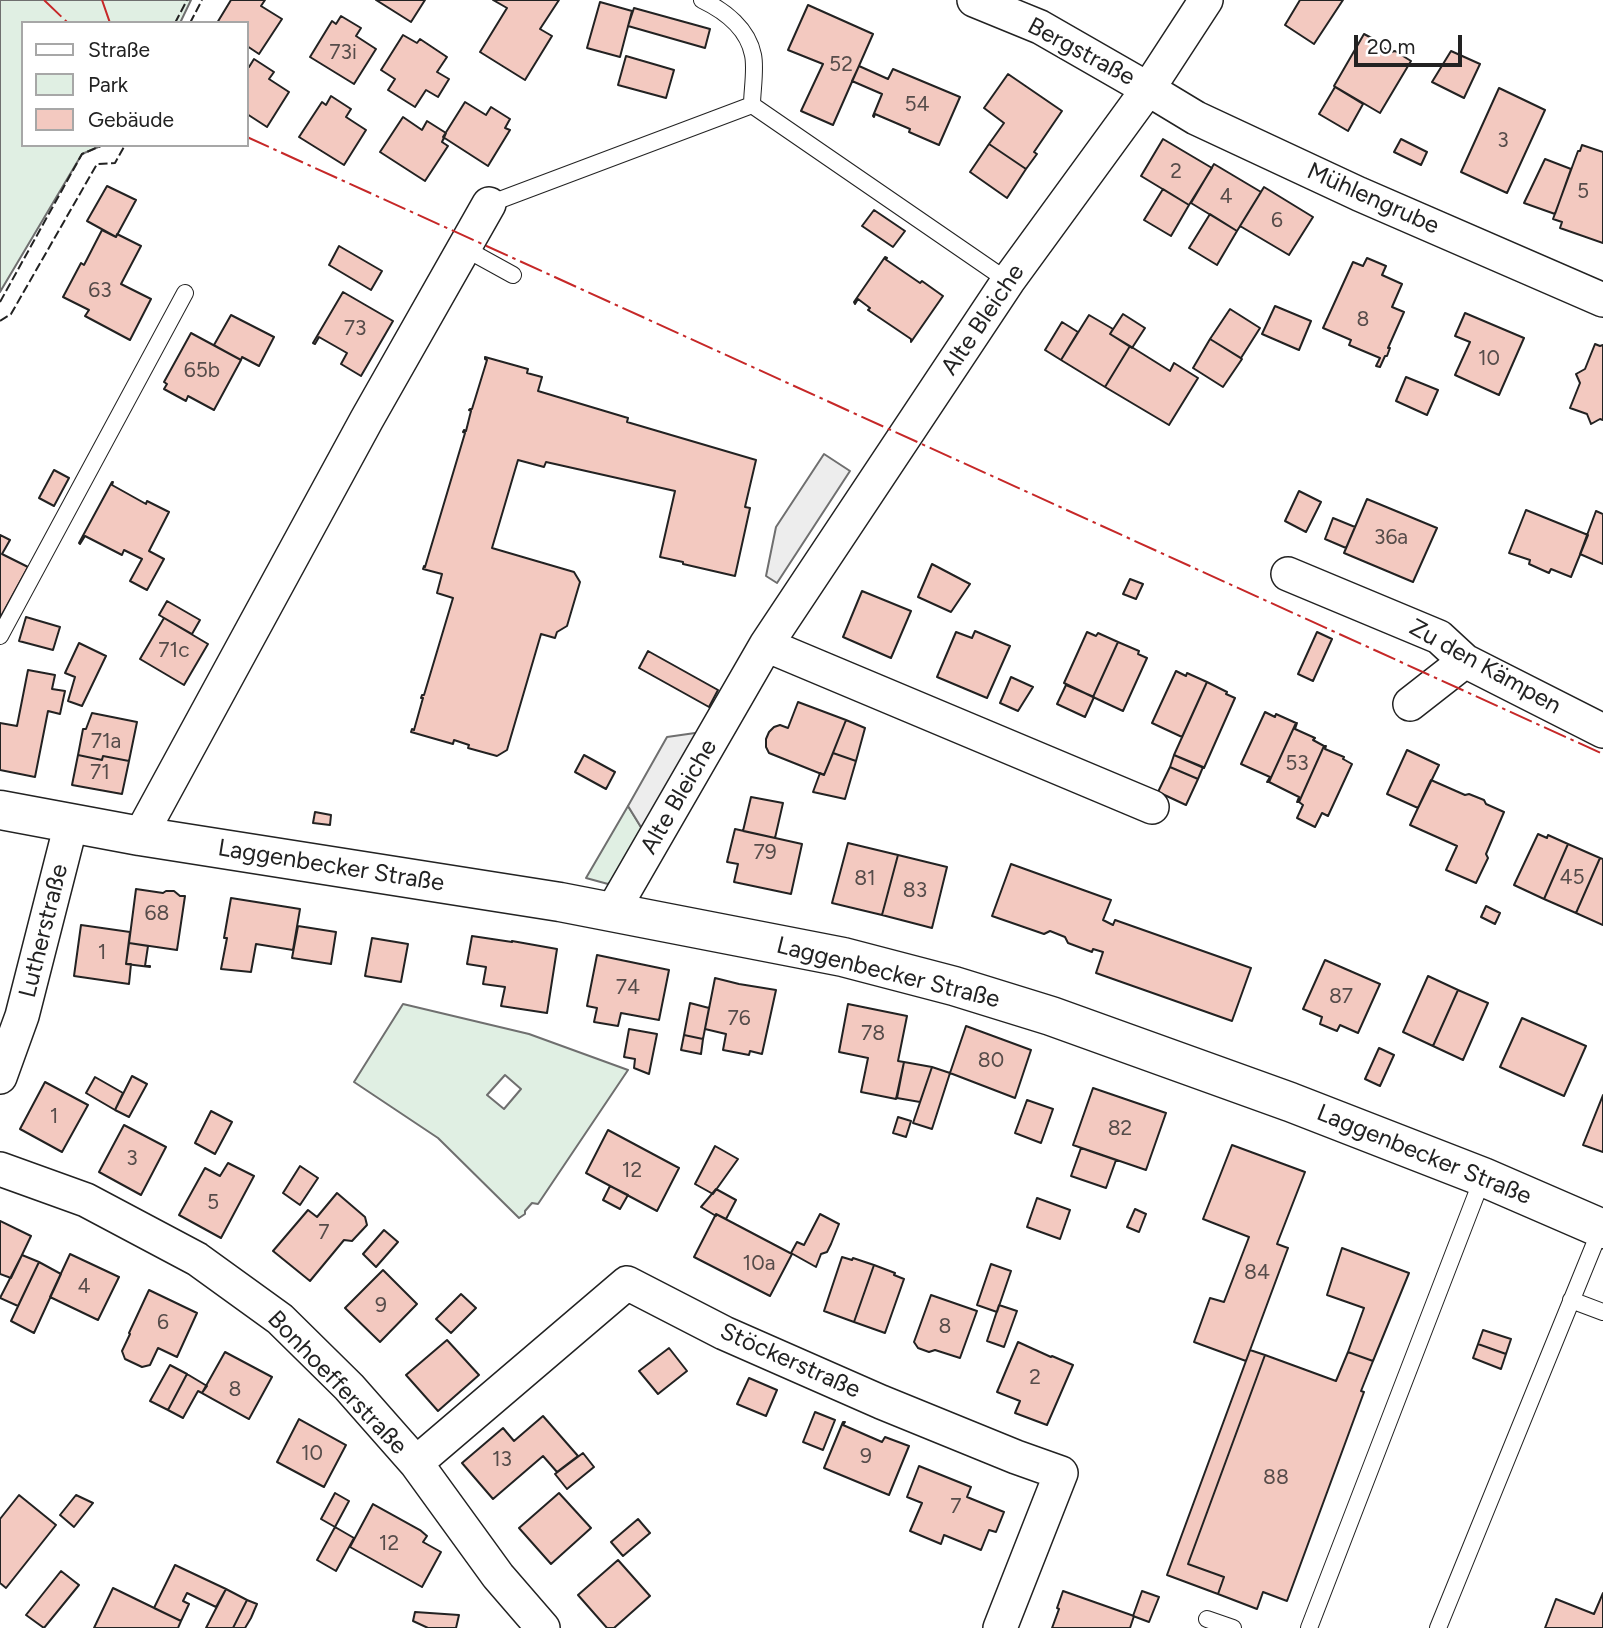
<!DOCTYPE html>
<html>
<head>
<meta charset="utf-8">
<style>
	body { margin:0 }
	#map { position:relative; width:1603px; height:1628px; overflow:hidden; background:#fff; font-family:Figtree,sans-serif }
	canvas { display:block }
	.legend { position:absolute; left:21px; top:21px; width:228px; height:126px; box-sizing:border-box; background:#fff; border:2px solid #a7a7a7; margin:0; padding:9px 12px; list-style:none; font-size:21px; color:#222 }
	.legend li { display:flex; align-items:center; gap:14px; height:35px }
	.legend b { width:35px; border:2px solid #a7a7a7 }
	.scale { position:absolute; left:1354px; top:35px; width:108px; height:32px; box-sizing:border-box; border:4px solid #222; border-top:0; padding-left:9px; font-size:21px; line-height:24px; white-space:nowrap; color:#222; -webkit-text-stroke:5px #fff; paint-order:stroke }
</style>
</head>
<body>
<div id="map">
<canvas width="1603" height="1628"></canvas>
<ul class="legend">
<li><b style="height:9px;background:#fff"></b>Straße</li>
<li><b style="height:19px;background:#e0efe3"></b>Park</li>
<li><b style="height:19px;background:#f3c9c0"></b>Gebäude</li>
</ul>
<div class="scale">20 m</div>
</div>
<script>
const c = document.querySelector('canvas').getContext('2d');
c.lineJoin = 'round';
function fillPath(path, color) { c.fillStyle = color; c.fill(path, 'evenodd'); }
function stroke(path, color, width, dash) { c.strokeStyle = color; c.lineWidth = width; c.lineCap = dash ? 'butt' : 'round'; c.setLineDash(dash || []); c.stroke(path); }
function label(font, color, halo, rows, align = 'center') {
  c.font = font + ' Figtree,sans-serif'; c.lineWidth = 5; c.setLineDash([]); c.textBaseline = 'middle'; c.strokeStyle = halo; c.fillStyle = color; for (const [text, x, y, turn = 0] of rows) {
    c.save(); c.translate(x, y); c.rotate((+turn || 0) * Math.PI / 180); c.textAlign = isNaN(turn) ? turn : align; if (halo) c.strokeText(text, 0, 0); c.fillText(text, 0, 0); c.restore();
  }
}
const green = new Path2D(`
	M0 0H191L180 23H23V145H103L82 154 0 292Z
	M628 806 644 832 622 870 608 884 586 878Z
	M403 1004 529 1034 628 1070 538 1204 532 1203 525 1211V1214L519 1218 438 1138 354 1082ZM505 1075 521 1089 504 1109 487 1095Z`);
fillPath(green, '#e0efe3');
stroke(green, '#6f6f6f', 2);
const parking = new Path2D(`
	M824 454 850 471 777 583 766 576 776 527Z
	M702 732 644 832 628 806 667 737Z`);
fillPath(parking, '#ededed');
stroke(parking, '#6f6f6f', 2);
const building = new Path2D(`
	M231 0H265L261 6 282 19 259 54 247 46V23H217Z
	M376 0H425L411 22Z
	M493 0H559L540 29 552 36 525 80 480 52 507 8Z
	M1300 0H1343L1314 44 1285 25Z
	M600 2 632 11 620 57 587 48Z
	M808 5 873 34 833 125 801 111 823 64 788 50Z
	M634 8 710 29 705 48 628 26Z
	M341 16 361 28 356 36 376 49 354 84 310 57 332 21 336 24Z
	M1364 34 1381 43 1382 47 1391 52 1395 51 1411 61 1380 113 1334 86Z
	M403 35 417 43 420 39 447 57 437 72 449 79 438 97 426 90 415 107 388 90 395 79 381 70Z
	M1451 51 1480 64 1464 98 1432 82Z
	M626 56 674 70 666 98 618 85Z
	M254 59 274 72 269 79 289 92 267 127 247 114V66L249 67Z
	M859 66 888 79 893 69 960 97 939 145 909 132 910 129 875 114 874 117 873 116 882 94 852 81Z
	M1008 74 1062 111 1034 152 1037 154 1026 169 989 144 1004 123 984 108Z
	M1335 87 1363 104 1348 131 1319 114Z
	M1499 88 1545 110 1507 193 1461 172Z
	M331 96 351 109 346 117 366 130 344 165 299 137 322 102 326 105Z
	M465 102 486 115 491 107 510 119 505 128 510 130 488 166 443 137Z
	M403 117 422 130 427 121 446 133 442 142 448 146 425 181 380 152Z
	M1163 139 1212 168 1189 205 1141 176Z
	M1401 139 1427 152 1421 165 1394 152Z
	M989 144 1026 169 1007 198 970 172Z
	M1582 145 1603 152V243L1560 228 1562 222 1553 219 1578 151H1580Z
	M1545 159 1571 169 1555 214 1524 203Z
	M1214 164 1261 192 1237 231 1191 203Z
	M107 186 136 200 116 237 87 221Z
	M1264 187 1313 217 1289 255 1240 226Z
	M1163 189 1189 205 1171 236 1144 220Z
	M874 210 905 231 893 247 862 226Z
	M1210 214 1237 231 1217 265 1189 248Z
	M102 230 116 237 117 234 141 246 121 284 151 299 130 340 85 316 89 310 63 297 81 263 84 265Z
	M339 246 382 271 371 290 329 265Z
	M885 257 887 258 885 259 920 283 922 281 943 296 911 342V339L868 310 870 308 858 299 855 304 854 302Z
	M1367 258 1386 266 1382 275 1402 284 1392 307 1404 312 1388 348H1390L1387 356H1385L1380 367 1376 366 1380 358 1349 345 1351 340 1323 328 1353 262 1363 266Z
	M343 292 393 321 361 376 341 364 347 353 319 337 315 344 313 343Z
	M1275 306 1311 321 1299 350 1262 334Z
	M1230 309 1260 328 1241 358 1210 339Z
	M1465 313 1524 338 1499 395 1455 375 1470 342 1455 336Z
	M1123 314 1145 328 1132 348 1110 334Z
	M231 315 274 337 259 366 242 357 241 360 214 345Z
	M1089 315 1113 329 1110 334 1130 346 1105 387 1061 360Z
	M1062 322 1078 332 1061 360 1045 350Z
	M191 333 241 360 214 410 188 396 186 401 164 389 167 384 164 382Z
	M1210 339 1242 359 1223 387 1193 368Z
	M1595 344 1600 346 1603 345V420L1600 419 1591 424 1587 414 1570 408 1580 383 1576 374 1585 369Z
	M1130 346 1170 371 1174 363 1198 378 1169 425 1105 387Z
	M485 357 528 369 527 373 542 377 538 391 628 418 627 422 756 460 745 507 750 508 735 576 683 564V562L660 557 675 491 546 462 544 467 518 460 492 548 574 572 580 582 567 626 557 632 555 638 541 634 507 750 497 756 468 748 469 745 454 740 453 744 411 732 412 729 414 730 423 698H421L422 695H424L453 598 437 593 442 574 423 569 424 566 425 567 465 433 463 432 464 430 466 431 471 411 469 410 470 409H472L487 360 485 359Z
	M1406 377 1438 390 1427 415 1396 401Z
	M54 470 69 478 54 506 39 498Z
	M112 482H113L112 485 146 504 147 501 169 512 149 551 164 559 147 590 130 581 142 559 124 550 122 555 85 536 80 544 79 543Z
	M1299 491 1321 502 1306 532 1285 521Z
	M1367 499 1437 528 1413 582 1344 553Z
	M1526 510 1588 535 1571 577 1551 569 1549 573 1529 564 1530 560 1509 553Z
	M1596 511 1603 514V564L1580 554Z
	M1333 518 1355 527 1346 548 1325 539Z
	M0 535 10 540 2 554 28 567 0 618Z
	M932 564 970 584 951 612 918 597Z
	M1130 579 1143 584 1136 599 1123 594Z
	M862 591 911 611 891 658 843 637Z
	M167 601 200 620 192 634 159 615Z
	M26 617 60 627 53 650 19 641Z
	M164 618 208 644 184 685 140 659Z
	M975 631 1010 646 987 698 937 677 956 632 972 638Z
	M1087 632 1096 636 1098 633 1118 642 1093 697 1064 683Z
	M1317 632 1332 639 1313 681 1298 674Z
	M1118 642 1139 651 1138 654 1147 658 1123 711 1093 697Z
	M79 643 106 656 82 706 68 701 75 677 65 673Z
	M648 651 718 690 709 707 639 668Z
	M28 670 55 675 52 689 65 691 60 714 48 711 35 777 0 770V723L17 726Z
	M1176 671 1186 676 1187 673 1207 682 1182 737 1152 723Z
	M1011 677 1033 687 1018 711 1000 703Z
	M1207 682 1227 692 1226 694 1235 698 1204 768 1174 755Z
	M1066 685 1094 697 1085 717 1057 704Z
	M798 702 846 720 824 775 769 753 766 747V739L769 732 774 727 780 725 788 728Z
	M1265 712 1275 717 1276 714 1296 723 1269 782H1267L1270 777 1241 764Z
	M92 713 137 722 129 761 103 756 102 760 78 755 83 729H86Z
	M846 720 865 728 856 761 833 753Z
	M1296 723H1297L1295 729 1315 738 1313 740 1324 746 1299 802H1297L1299 797 1269 782Z
	M1324 746H1326L1325 749 1344 757 1343 759 1352 764 1328 816 1322 813 1315 827 1297 818 1303 805 1299 802Z
	M1407 750 1439 765 1418 808 1387 794Z
	M833 753 856 761 845 799 813 792 820 773 824 775Z
	M78 755 102 760 103 756 129 761 122 794 72 785Z
	M584 755 615 772 606 789 575 772Z
	M1174 755 1203 767 1198 779 1170 767Z
	M1170 767 1198 779 1186 805 1158 792Z
	M1431 780 1465 795 1469 794 1484 800 1486 804 1504 812 1486 854 1488 858 1476 883 1446 870 1457 846 1410 825Z
	M751 797 783 803 775 838 743 831Z
	M315 812 331 815 330 825 313 823Z
	M735 829 802 844 791 894 734 882 738 864 727 862Z
	M1538 834 1547 838 1548 835 1568 844 1544 899 1514 885Z
	M848 843 898 855 882 915 832 903Z
	M1568 844 1600 858 1576 913 1544 899Z
	M898 855 947 867 932 928 882 915Z
	M1600 858 1603 859V925L1576 913Z
	M1011 864 1111 900 1103 920 1113 925 1115 920 1251 968 1232 1021 1096 973 1103 952 1093 949 1092 952 1068 943 1065 937 1050 931 1044 934 992 916Z
	M136 889 163 893 166 891H174L180 896H185L177 950 129 943Z
	M231 898 300 909 293 950 256 944 251 972 221 969 227 938H224Z
	M1486 906 1500 913 1495 924 1481 917Z
	M81 925 130 932 126 964H131L129 984 74 976Z
	M298 926 336 932 331 964 292 958Z
	M472 936 512 942V941L557 949 547 1013 501 1006 505 987 483 984 486 967 467 964Z
	M372 938 408 944 401 982 365 976Z
	M129 943 148 946 145 966H150V967L126 964Z
	M597 955 669 970 659 1020 621 1013 618 1026 594 1022 597 1008 587 1006Z
	M1325 960 1380 984 1358 1033 1340 1025 1337 1031 1320 1024 1322 1017 1303 1009Z
	M1428 976 1458 990 1433 1046 1403 1032Z
	M715 978 739 984 776 990 762 1054 750 1051 749 1055 723 1050 726 1034 705 1029Z
	M1458 990 1488 1003 1463 1060 1433 1046Z
	M690 1003 709 1008 703 1039 684 1035Z
	M848 1004 907 1016 898 1061 904 1062 896 1099 861 1092 868 1058 839 1052Z
	M1522 1018 1586 1046 1564 1096 1500 1067Z
	M966 1026 1031 1050 1015 1098 950 1073Z
	M629 1029 657 1034 649 1074 634 1068 635 1059 624 1057Z
	M684 1035 703 1039 701 1054 681 1050Z
	M1379 1048 1394 1055 1380 1086 1365 1079Z
	M904 1062 932 1067 920 1102 897 1098Z
	M932 1067 950 1073 932 1129 913 1123Z
	M132 1076 147 1084 129 1117 115 1110Z
	M95 1077 123 1093 115 1110 86 1093Z
	M45 1082 88 1105 62 1152 20 1129Z
	M1093 1088 1166 1113 1146 1170 1073 1145Z
	M1603 1095V1152L1583 1145Z
	M1027 1100 1053 1109 1041 1143 1015 1133Z
	M211 1111 232 1122 215 1154 195 1143Z
	M898 1117 911 1121 906 1137 893 1133Z
	M124 1125 166 1147 141 1195 99 1172Z
	M608 1130 679 1168 657 1211 586 1173Z
	M1232 1145 1305 1172 1277 1244 1288 1248 1246 1361 1194 1342 1210 1298 1224 1302 1249 1237 1203 1219Z
	M715 1146 738 1159 713 1194 695 1184Z
	M1081 1148 1116 1160 1106 1188 1071 1176Z
	M228 1163 254 1176 221 1238 179 1215 205 1168 220 1176Z
	M300 1166 318 1178 300 1205 283 1193Z
	M610 1186 628 1195 620 1209 603 1200Z
	M716 1189 736 1200 726 1219 716 1214V1216L701 1207Z
	M337 1193 365 1217 367 1225 352 1241 344 1240 310 1281 273 1251 308 1210 317 1217Z
	M1037 1198 1070 1210 1060 1239 1027 1227Z
	M1135 1209 1146 1214 1139 1232 1127 1227Z
	M716 1214 792 1254 770 1296 694 1257Z
	M820 1214 839 1224 831 1244 827 1252 821 1254 816 1267 791 1253 797 1242 804 1245Z
	M0 1221 31 1236 11 1278 0 1274Z
	M384 1230 398 1242 376 1267 363 1254Z
	M1342 1248 1409 1273 1373 1361 1348 1352 1364 1308 1327 1295Z
	M70 1254 119 1277 98 1320 50 1297Z
	M22 1255 39 1262 18 1306 0 1298Z
	M842 1257 852 1260 853 1258 874 1265 854 1322 824 1311Z
	M39 1262 61 1274 34 1333 11 1321Z
	M991 1264 1011 1271 997 1312 977 1305Z
	M874 1265 895 1273 894 1275 904 1279 885 1333 854 1322Z
	M383 1270 417 1304 380 1342 345 1308Z
	M149 1290 197 1313 177 1357 158 1348 150 1365 142 1367 125 1359 122 1351 130 1334 129 1333Z
	M461 1294 476 1308 451 1333 436 1319Z
	M931 1295 977 1311 960 1358 935 1350 929 1352 918 1348 914 1342Z
	M999 1305 1017 1311 1004 1347 987 1341Z
	M1483 1330 1511 1339 1506 1354 1478 1344Z
	M447 1340 479 1375 438 1411 406 1375Z
	M1018 1342 1051 1357 1052 1356 1073 1365 1047 1425 1015 1413 1020 1401 997 1392Z
	M1478 1344 1506 1354 1501 1369 1473 1358Z
	M669 1348 687 1371 658 1394 639 1371Z
	M1250 1350 1265 1355 1188 1564 1224 1577 1218 1594 1167 1575Z
	M225 1352 272 1377 249 1419 202 1393Z
	M1348 1352 1373 1361 1361 1391 1364 1392 1287 1601 1263 1592 1257 1609 1218 1594 1224 1577 1188 1564 1265 1355 1336 1381Z
	M170 1365 187 1374 168 1410 150 1401Z
	M187 1374 207 1386 202 1393 198 1391 183 1418 168 1410Z
	M749 1378 777 1390 766 1416 737 1404Z
	M815 1412 835 1420 823 1450 803 1442Z
	M543 1416 578 1456 557 1472 543 1456 493 1499 462 1463 503 1428 514 1441Z
	M299 1419 346 1445 324 1487 277 1462Z
	M843 1422H845L843 1425 882 1442 885 1437 909 1446 889 1495 824 1468Z
	M583 1453 594 1467 567 1489 555 1474Z
	M919 1466 971 1487 967 1497 1004 1512 996 1532 989 1530 981 1550 944 1535 941 1544 910 1531 922 1503 907 1497Z
	M335 1493 349 1501 335 1527 321 1519Z
	M559 1493 591 1528 551 1564 519 1528Z
	M19 1495 56 1525 6 1588 0 1583V1519Z
	M76 1495 93 1503 74 1527 60 1515Z
	M373 1504 420 1530 427 1536 423 1542 441 1552 422 1587 350 1547Z
	M638 1519 650 1533 623 1556 611 1542Z
	M335 1527 354 1538 336 1571 317 1560Z
	M618 1560 650 1596 614 1628H607L578 1595Z
	M175 1565 226 1589 216 1607 187 1593 183 1601 189 1604 181 1621 154 1608Z
	M61 1571 79 1585 44 1628 26 1615Z
	M113 1588 181 1621 178 1628H94Z
	M226 1589 247 1600 233 1628H206Z
	M1063 1591 1134 1616 1130 1628H1052L1059 1609 1057 1608Z
	M1142 1591 1159 1597 1149 1622 1133 1616Z
	M1603 1593V1628H1545L1556 1599 1594 1614Z
	M247 1600 257 1604 251 1618 245 1628H233Z
	M415 1612 459 1615 456 1628H428L413 1621Z`);
fillPath(building, '#f3c9c0');
stroke(building, '#222', 2);
const service = new Path2D(`
	M702 0C725 11 748 29 753 55 756 69 752 91 752 105
	M489 204 752 105 1008 281
	M464 248 513 275
	M0 636 185 293
	M1571 1300 1603 1312
	M1207 1619 1233 1628
	M1309 1628 1483 1177
	M1438 1628 1601 1228`);
const minor = new Path2D(`
	M974 0 1040 27 1148 89 1196 118 1359 194 1603 300
	M1288 574 1439 637 1465 661 1603 731
	M766 645 1152 807
	M1410 704 1465 661
	M140 836 367 419 489 204
	M612 912 766 645 1008 281 1148 89 1206 0
	M0 1077 22 1016 71 824
	M0 1169 86 1200 197 1259 280 1319 349 1387 416 1463 498 1576 543 1628
	M416 1463 627 1283 724 1333 881 1402 1016 1457 1061 1473 1000 1628`);
const tertiary = new Path2D(`
	M0 810 140 836 560 902 843 957 954 986 1051 1016 1290 1102 1483 1177 1603 1229`);
stroke(service, '#222', 18);
stroke(minor, '#222', 36);
stroke(tertiary, '#222', 41);
stroke(service, '#fff', 16);
stroke(minor, '#fff', 33);
stroke(tertiary, '#fff', 38);
stroke(new Path2D(`
	M175 23 187 0
	M190 23 202 0
	M0 302 82 154 103 145
	M0 321 11 314 97 164 115 163 125 145`), '#222', 2, [9, 3.5]);
stroke(new Path2D(`
	M44 0 68 23
	M102 0 110 23
	M247 137 1603 754`), '#c62828', 2, [24, 5, 3.5, 5]);
label('21px', '#564c4a', null, [
	["73i",343,53],
	["52",841,65],
	["54",917,105],
	["3",1503,141],
	["2",1176,172],
	["5",1583,192],
	["4",1226,197],
	["6",1277,221],
	["63",100,291],
	["8",1363,320],
	["73",355,329],
	["10",1489,359],
	["65b",202,371],
	["36a",1391,538],
	["71c",174,651],
	["71a",106,742],
	["53",1297,764],
	["71",100,773],
	["79",765,853],
	["45",1572,878],
	["81",865,879],
	["83",915,891],
	["68",157,914],
	["1",102,953],
	["74",628,988],
	["87",1341,997],
	["76",739,1019],
	["78",873,1034],
	["80",991,1061],
	["1",54,1117],
	["82",1120,1129],
	["3",132,1159],
	["12",632,1171],
	["5",213,1203],
	["7",324,1233],
	["10a",759,1264],
	["84",1257,1273],
	["4",84,1287],
	["9",381,1306],
	["6",163,1323],
	["8",945,1327],
	["2",1035,1378],
	["8",235,1390],
	["10",312,1454],
	["9",866,1457],
	["13",502,1460],
	["88",1276,1478],
	["7",956,1507],
	["12",389,1544]
]);
label('24px', '#222', '#fff', [
	["Bergstraße",1081,52,28],
	["Mühlengrube",1373,199,24],
	["Alte Bleiche",983,320,-56],
	["Zu den Kämpen",1485,667,29],
	["Alte Bleiche",679,797,-60],
	["Laggenbecker Straße",331,866,9],
	["Lutherstraße",44,931,-76],
	["Laggenbecker Straße",888,973,14],
	["Laggenbecker Straße",1424,1155,22],
	["Stöckerstraße",790,1361,24],
	["Bonhoefferstraße",337,1383,46]
]);
</script>
</body>
</html>
